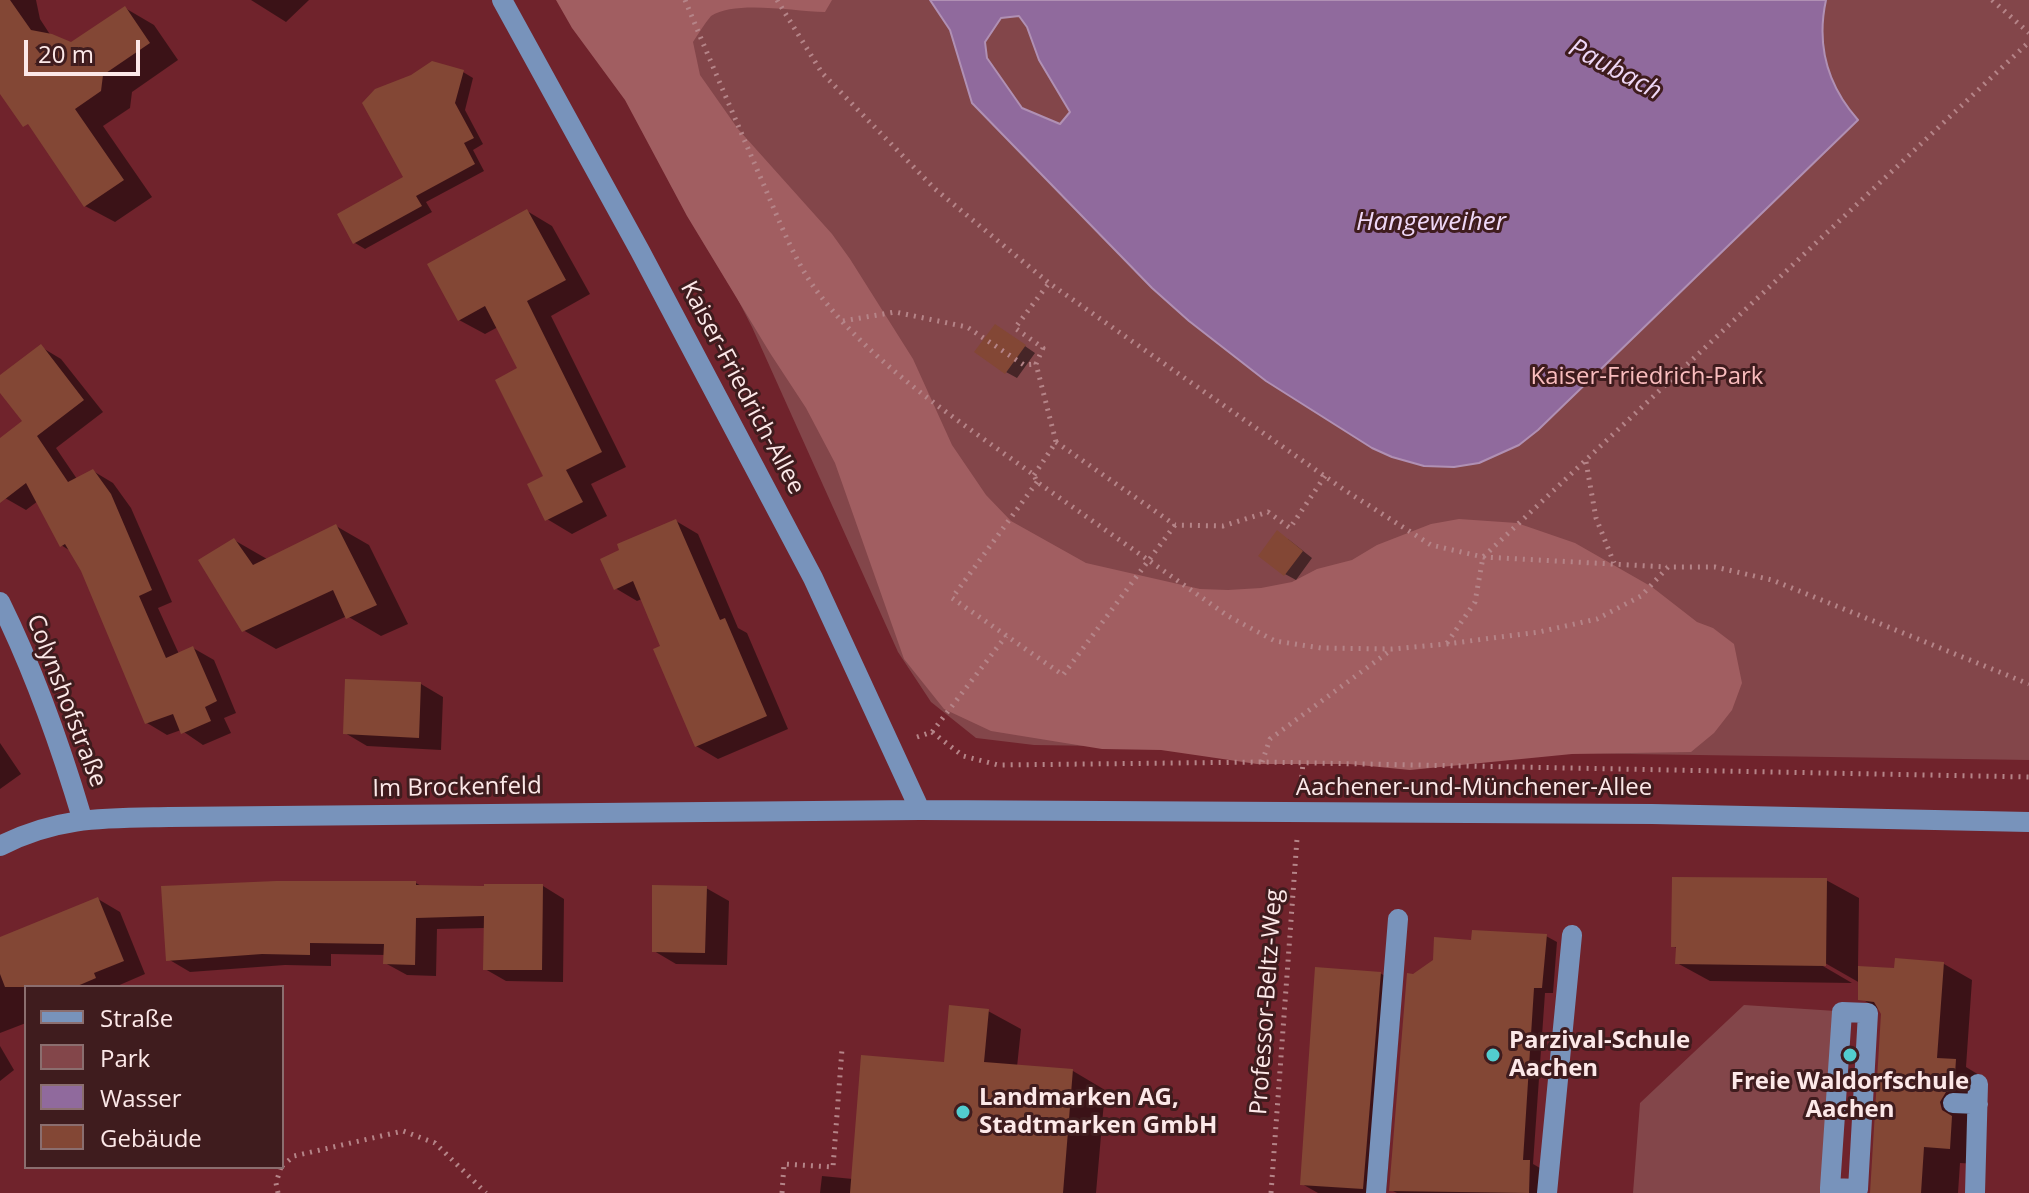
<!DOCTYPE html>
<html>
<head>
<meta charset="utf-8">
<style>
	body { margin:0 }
	#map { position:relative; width:2029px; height:1193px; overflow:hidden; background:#70232c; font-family:"Open Sans",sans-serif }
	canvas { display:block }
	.legend { position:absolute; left:24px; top:985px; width:260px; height:184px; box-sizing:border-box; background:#3f1c1e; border:2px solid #8b6e6f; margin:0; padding:10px 14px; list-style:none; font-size:24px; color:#fce8e8 }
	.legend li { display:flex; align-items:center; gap:16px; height:40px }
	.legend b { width:40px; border:2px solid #8b6e6f }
	.scale { position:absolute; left:24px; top:40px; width:116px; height:36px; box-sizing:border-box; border:4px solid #fce8e8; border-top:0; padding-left:10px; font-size:24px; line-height:28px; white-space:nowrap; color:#fce8e8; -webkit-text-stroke:6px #3f1c1e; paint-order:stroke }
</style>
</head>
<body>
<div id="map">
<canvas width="2029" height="1193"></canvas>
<ul class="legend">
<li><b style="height:10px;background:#7893bb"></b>Straße</li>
<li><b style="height:22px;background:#83464a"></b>Park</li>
<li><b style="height:22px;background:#906a9d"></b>Wasser</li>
<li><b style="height:22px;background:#834735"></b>Gebäude</li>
</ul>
<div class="scale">20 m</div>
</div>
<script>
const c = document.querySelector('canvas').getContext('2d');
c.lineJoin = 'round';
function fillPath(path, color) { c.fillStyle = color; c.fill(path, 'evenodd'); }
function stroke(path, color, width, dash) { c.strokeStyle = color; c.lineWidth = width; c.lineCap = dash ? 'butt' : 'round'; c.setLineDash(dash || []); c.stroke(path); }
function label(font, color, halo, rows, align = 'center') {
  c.font = font + ' "Open Sans",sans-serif'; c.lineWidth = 6; c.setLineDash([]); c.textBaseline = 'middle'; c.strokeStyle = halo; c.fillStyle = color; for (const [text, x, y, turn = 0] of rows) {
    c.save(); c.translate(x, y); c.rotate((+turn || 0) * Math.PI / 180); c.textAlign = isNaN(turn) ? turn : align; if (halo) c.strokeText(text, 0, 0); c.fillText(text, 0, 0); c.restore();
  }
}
fillPath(new Path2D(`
	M578 0H2029V760L1034 745 976 738 931 702 898 652 752 327 684 195Z
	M1744 1005 1836 1011 1825 1193H1633L1640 1103Z`), '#83464a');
fillPath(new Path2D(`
	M556 0H832L825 12C792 11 735 0 711 16 704 24 699 33 693 42L700 75 738 129 832 234 850 259 913 359 952 445 986 495 1011 521 1086 563 1200 589 1228 590 1261 588 1292 582 1317 569 1352 560 1377 545 1431 524 1459 519 1517 523 1575 543 1652 587 1697 622 1713 628 1734 644 1742 683 1732 710 1714 733 1691 752 1572 754 1410 770 1349 764H1257L1161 750 1102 749 991 731 944 709 904 659 835 463 806 408 770 353 687 216 625 100 572 28Z`), '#a15e61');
const water = new Path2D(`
	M930 0H1826C1816 46 1827 85 1858 120L1538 430 1519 445 1479 463 1454 467 1424 466 1392 457 1372 448 1266 381 1189 321 1152 288 972 103 950 30ZM1019 16 1027 27 1039 60 1070 112 1060 124 1022 108 987 58 985 42 1001 18Z`);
fillPath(water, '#906a9d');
stroke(water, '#b090b4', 2);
fillPath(new Path2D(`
	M0 0H36L40 19 51 36 71 45 125 8 154 25 178 60 132 92 130 108 103 126 152 197 115 222 85 206 0 73Z
	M251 0H309L286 22Z
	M463 72 473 78 465 110 483 144 473 150 484 171 426 202 432 212 365 249 355 243 339 214 406 178Z
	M527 211 552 226 590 294 551 316 626 467 591 484 607 516 572 534 547 519 546 477 520 369 498 327 485 334 459 320Z
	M1006 333 1035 353 1017 378 1006 372Z
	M41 347 61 359 103 412 56 448 77 479 93 471 113 483 131 508 172 602 158 608 179 654 193 648 214 660 236 713 224 718 231 733 203 745 181 730 167 735 147 723 83 570 72 552 61 545 38 501 26 510 5 498 0 491V441L25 421 0 390V378Z
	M676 521 698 534 738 628 747 633 788 729 718 759 696 746 663 647 642 599 637 601 615 588Z
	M336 526 369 545 408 624 381 636 347 616 276 649 243 630 234 540 267 559Z
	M1288 539 1312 558 1296 580 1285 574Z
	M421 684 443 697 441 750 367 746 345 733Z
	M0 743 21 774 0 789Z
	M1826 880 1859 898 1858 968 1896 970 1944 964 1972 980 1966 1067 1984 1078 1978 1164 1960 1163 1958 1193H1871L1882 1011 1860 998V983L1818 959 1816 962 1852 983 1710 981 1677 963 1678 949 1673 946Z
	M416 883 423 887 543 886 564 899 563 982 506 981 485 969V928L437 929 436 976 407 975 385 963V955L331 954V966L285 965 190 972 168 959Z
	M706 888 729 901 727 965 676 964 654 951Z
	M98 899 120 912 145 974 115 987H26V1023L0 1033V939Z
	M1546 936 1557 942 1553 993H1545L1533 1164 1540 1168 1539 1193H1397L1391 1190 1414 976 1473 942Z
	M1380 973 1402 986 1386 1193H1318L1302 1184Z
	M988 1011 1021 1029 1017 1067 1073 1071 1105 1090 1096 1193H820L822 1176 853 1179Z
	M0 1046 14 1070 0 1081Z`), '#0007');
fillPath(new Path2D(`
	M0 0H10L31 30 52 34 71 42 125 6 150 43 103 75 101 91 75 109 124 180 84 207 28 124 23 127 0 94Z
	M432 61 464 70 455 103 474 138 464 143 475 164 416 196 422 206 353 244 337 214 403 177 362 103 375 89 411 75Z
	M527 209 566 280 527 301 602 452 566 470 583 502 545 521 527 484 543 476 495 380 517 368 485 306 458 321 427 264Z
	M995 324 1026 345 1005 374 974 352Z
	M41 344 84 400 37 436 68 482 93 469 111 494 152 590 139 596 166 658 193 646 217 701 205 707 211 721 181 734 173 714 145 724 81 571 65 544 60 547 26 483 0 503V438L22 421 0 393V375Z
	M676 519 720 620 725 618 767 716 695 747 653 649 660 646 633 581 614 590 600 559 619 550 617 544Z
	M336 524 377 605 346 619 333 590 242 632 198 560 234 538 253 565Z
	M1277 530 1303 551 1284 576 1258 556Z
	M345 679 421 682 419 738 343 734Z
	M1672 877 1827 878 1826 966 1675 964 1676 947H1671Z
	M276 881H416V885L484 886V884H543L542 970H483L484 916 416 918 415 965 383 964 384 944 310 943V955L262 954 166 961 161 886Z
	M652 885 707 886 705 953 652 952Z
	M98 897 124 961 94 973 96 978 75 987H5L0 974V937Z
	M1472 930 1547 934 1542 988H1534L1523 1160H1530L1529 1193 1389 1191 1407 973 1413 974 1433 960 1434 937 1471 940Z
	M1895 958 1944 962 1937 1058 1956 1059 1954 1090 1946 1092 1940 1102 1942 1110 1952 1116 1950 1149 1924 1147 1921 1193H1870L1881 1014 1874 1002 1858 1000V966L1894 968Z
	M1315 967 1381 972 1363 1189 1300 1185Z
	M949 1005 989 1009 984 1062 1073 1069 1063 1193H850L861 1055 944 1062Z`), '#834735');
stroke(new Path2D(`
	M685 0C709 58 734 116 759 174 775 210 793 259 816 290 873 366 958 420 1034 475L1037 482 1228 616 1275 641 1321 648 1392 649 1446 644 1539 632 1597 619 1641 596 1668 567H1715L1772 580 2029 684
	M777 0 822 73 935 189 1049 283 1343 489 1431 545 1483 557 1667 567
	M1992 0 2029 33
	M843 321 895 312 967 327 1024 365 1036 364
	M1056 442 1175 525 1223 526 1268 512 1290 528 1325 476
	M1586 462 1596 518 1614 563
	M1034 475 1056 442 1036 364 1043 348 1015 328 1049 283
	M1037 482 952 598 1063 675 1175 525
	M1447 643 1475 602 1483 557 2029 42
	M932 732 963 756 998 765 1262 762 2029 777
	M917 737 932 732 1006 636
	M1262 762 1270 739 1391 650
	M1301 785 1303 763
	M282 1166 294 1156 403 1131 435 1143 486 1193
	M278 1193 276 1183 281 1167
	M782 1193 784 1164 833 1167 842 1049
	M1271 1193 1297 839`), '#b58488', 5, [2, 6]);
stroke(new Path2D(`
	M502 0 640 251 813 578 920 810
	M0 602C34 671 60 744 82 818
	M0 846C58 816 106 818 169 817L920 810 1652 814 2029 822
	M1953 1103 1978 1104
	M1376 1193 1398 919
	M1547 1193 1572 935
	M1830 1193V1188L1842 1012 1868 1013 1858 1189 1830 1188
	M1975 1193 1978 1084`), '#7893bb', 20);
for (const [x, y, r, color] of [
	[1493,1055,8,"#52cdcf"],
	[1850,1055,8,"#52cdcf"],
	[963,1112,8,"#52cdcf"]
]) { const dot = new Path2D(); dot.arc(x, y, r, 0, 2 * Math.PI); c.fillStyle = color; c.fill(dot); stroke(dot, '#3f1c1e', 3); }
label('24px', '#fabdbe', '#3f1c1e', [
	["Kaiser-Friedrich-Park",1647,377]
]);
label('24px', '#fce8e8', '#3f1c1e', [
	["Kaiser-Friedrich-Allee",742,388,62],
	["Colynshofstraße",66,701,69],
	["Im Brockenfeld",457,788,-1],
	["Aachener-und-Münchener-Allee",1474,788],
	["Professor-Beltz-Weg",1267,1002,-86]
]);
label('bold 24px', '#fce8e8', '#3f1c1e', [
	["Parzival-Schule",1509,1041],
	["Aachen",1509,1069],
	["Freie Waldorfschule",1850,1082,"center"],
	["Aachen",1850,1110,"center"],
	["Landmarken AG,",979,1098],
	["Stadtmarken GmbH",979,1126]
], 'left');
label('italic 26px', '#efd8f7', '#3f1c1e', [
	["Paubach",1615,70,28],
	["Hangeweiher",1431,223]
]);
</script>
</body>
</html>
